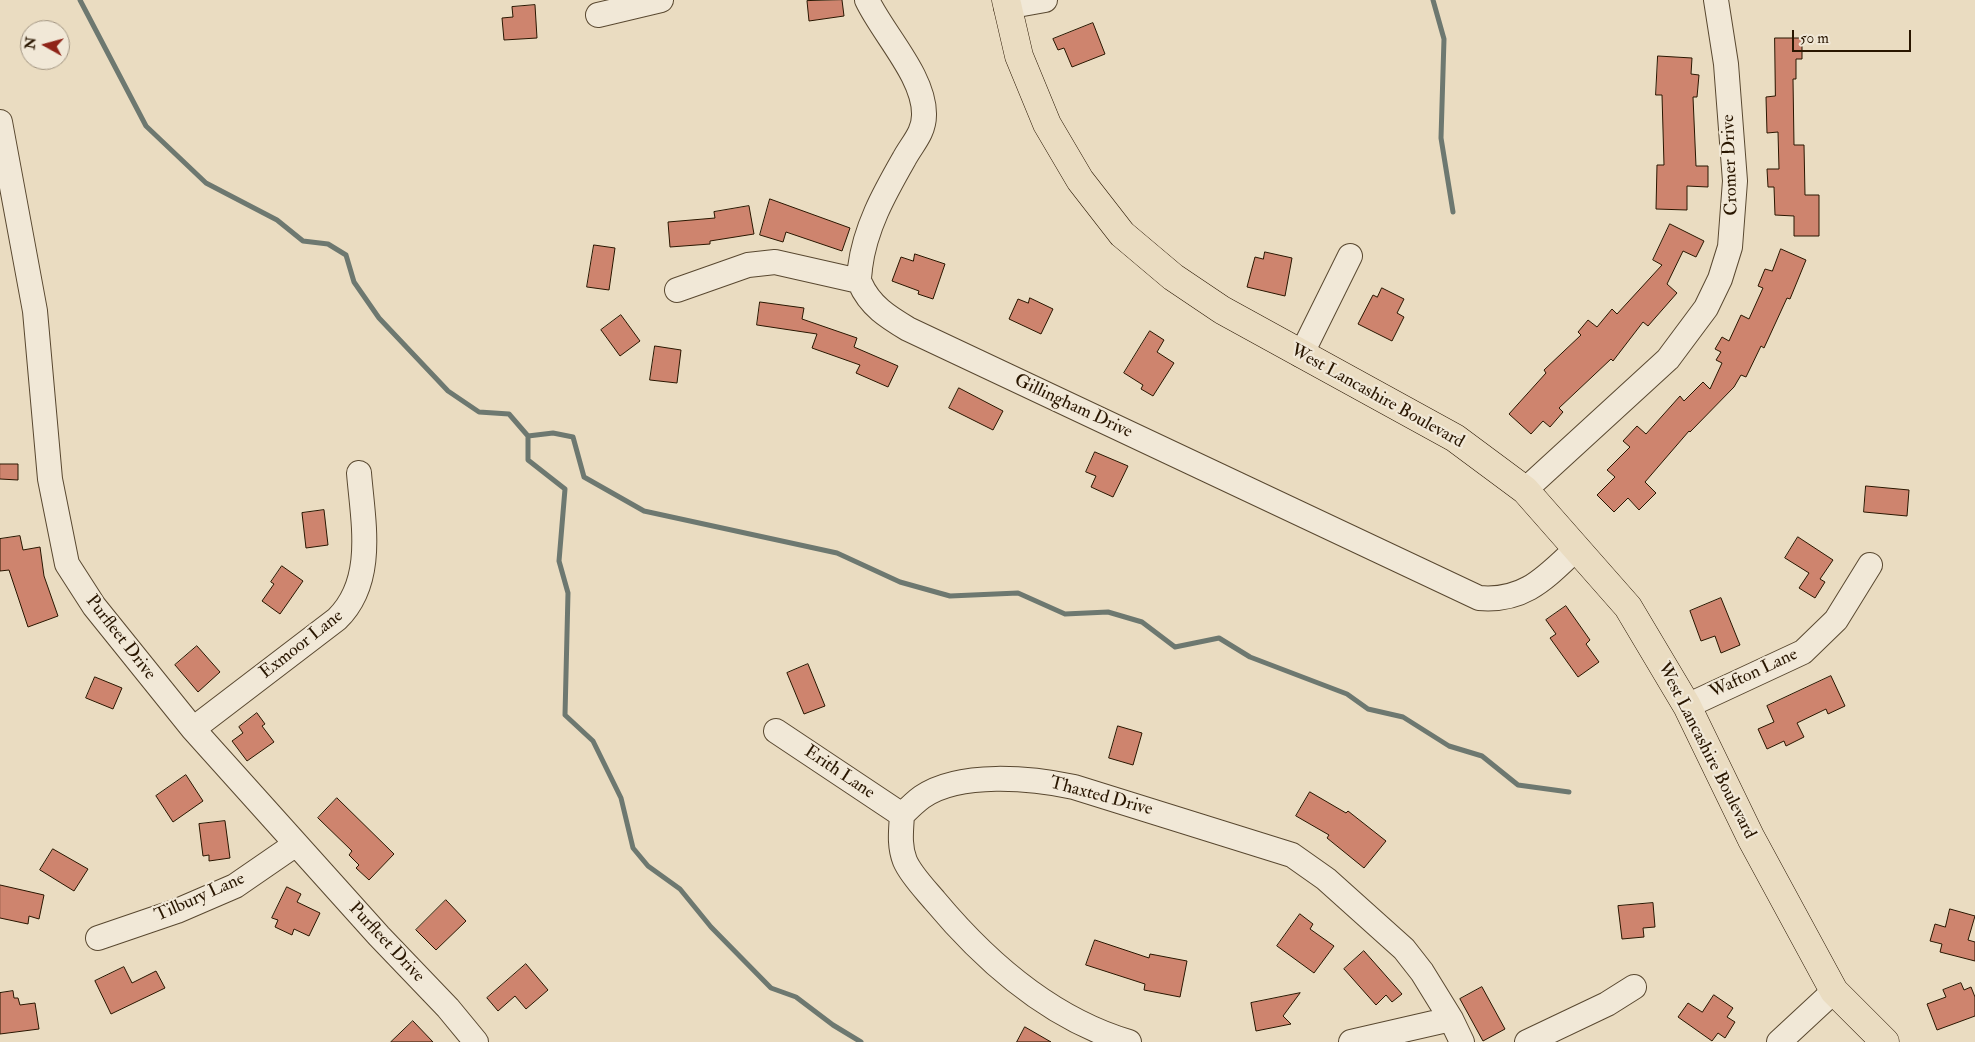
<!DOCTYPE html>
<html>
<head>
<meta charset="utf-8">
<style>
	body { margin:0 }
	#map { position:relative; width:1975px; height:1042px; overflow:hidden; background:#eadcc1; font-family:"IM FELL Double Pica",serif }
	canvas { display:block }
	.north { position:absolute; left:20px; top:20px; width:50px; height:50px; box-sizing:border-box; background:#f1e8d7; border:1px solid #a19481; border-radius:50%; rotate:277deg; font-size:14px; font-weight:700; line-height:20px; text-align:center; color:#291600 }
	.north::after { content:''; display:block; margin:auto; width:18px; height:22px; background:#8f2418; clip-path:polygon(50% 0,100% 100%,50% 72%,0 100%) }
	.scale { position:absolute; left:1792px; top:30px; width:119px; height:22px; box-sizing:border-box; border:2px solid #291600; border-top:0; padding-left:6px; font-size:15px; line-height:18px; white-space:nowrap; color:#291600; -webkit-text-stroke:4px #f1e8d7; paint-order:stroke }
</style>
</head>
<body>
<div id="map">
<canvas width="1975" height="1042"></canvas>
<div class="north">N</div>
<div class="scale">50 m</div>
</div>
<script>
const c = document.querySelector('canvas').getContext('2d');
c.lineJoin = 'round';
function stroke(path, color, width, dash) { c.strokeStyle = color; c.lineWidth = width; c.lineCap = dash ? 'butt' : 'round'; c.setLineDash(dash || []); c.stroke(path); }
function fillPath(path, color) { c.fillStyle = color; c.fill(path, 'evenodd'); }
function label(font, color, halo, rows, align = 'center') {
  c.font = font + ' "IM FELL Double Pica",serif'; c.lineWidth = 4.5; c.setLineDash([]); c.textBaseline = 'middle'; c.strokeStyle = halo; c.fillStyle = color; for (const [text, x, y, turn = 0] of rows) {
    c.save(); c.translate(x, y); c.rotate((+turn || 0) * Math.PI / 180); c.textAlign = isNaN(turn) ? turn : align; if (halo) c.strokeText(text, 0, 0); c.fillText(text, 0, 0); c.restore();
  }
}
stroke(new Path2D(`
	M80 0 146 126 206 183 277 220 303 241 328 244 346 255 354 282 379 318 448 391 479 412 509 414 528 436 553 433 573 437 584 477 644 511 837 553 900 582 950 596 1018 593 1065 614 1108 612 1142 622 1175 647 1219 638 1250 657 1347 694 1368 709 1403 717 1449 746 1482 756 1518 785 1569 792
	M1433 0 1444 39 1441 138 1453 212
	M528 436V460L565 489 559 561 568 593 565 715 593 741 621 798 633 848 648 866 680 889 711 927 771 988 796 997 833 1025 861 1042`), '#6d7870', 5);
const building = new Path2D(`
	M842 0 844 16 809 21 807 1Z
	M535 5 537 38 504 40 502 18 513 17 512 7Z
	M1093 23 1105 54 1072 67 1064 48 1058 50 1053 39Z
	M1775 38H1802V59H1796V79H1793L1794 145H1804L1805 195H1819V236H1794V216L1775 215 1774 187H1768L1767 169H1779L1778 132 1767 133 1766 97 1775 96Z
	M1658 56 1692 58 1691 74 1699 75 1697 97H1693L1696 166H1708V187L1687 186V210L1656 209 1657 165H1664L1662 95H1656Z
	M770 199 850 228 842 251 786 232 783 242 760 235Z
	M749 206 754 234 710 241V244L670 247 668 222 715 218 714 212Z
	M1670 224 1704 241 1696 257 1683 251 1667 284 1677 293 1648 326 1643 322 1613 361 1611 359 1559 408 1563 412 1550 427 1543 421 1531 434 1509 414 1546 373 1544 370 1581 335 1578 332 1588 320 1597 327 1612 309 1617 314 1662 265 1653 260Z
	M594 245 615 248 609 290 587 287Z
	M1781 249 1806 260 1790 299 1787 298 1764 348 1761 346 1746 377 1741 375 1734 387 1690 432 1689 431 1645 482 1656 493 1639 510 1628 498 1614 512 1597 495 1615 477 1607 470 1630 447 1623 441 1637 426 1646 434 1680 396 1684 401 1703 382 1710 389 1722 363 1716 360 1721 352 1715 349 1722 337 1729 341 1741 315 1749 319 1763 288 1758 286 1765 269 1772 271Z
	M1265 252 1292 258 1285 296 1247 287 1255 257 1263 259Z
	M915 254 945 264 933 299 918 294 919 291 892 281 901 257 913 261Z
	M1382 288 1404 299 1397 313 1404 317 1392 341 1358 324 1373 295 1377 297Z
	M1030 298 1053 309 1041 334 1009 319 1018 299 1028 303Z
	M760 302 804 308 802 319 857 338 854 347 898 366 888 387 856 373 860 365 812 348 817 334 757 325Z
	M621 315 640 341 620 356 601 330Z
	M1150 331 1164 340 1157 352 1174 363 1153 396 1141 389 1143 385 1124 373Z
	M655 346 681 350 677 383 650 380Z
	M959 388 1003 411 993 430 949 408Z
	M1095 452 1128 466 1113 497 1091 487 1096 476 1086 472Z
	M0 464H18V480L0 479Z
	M1866 486 1909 490 1907 516 1864 512Z
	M324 510 328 545 306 548 302 513Z
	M20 536 23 550 40 547 44 576 58 616 28 627 9 570 0 571V539Z
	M1798 537 1833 560 1820 579 1825 582 1815 598 1799 588 1809 573 1785 558Z
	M282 566 303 581 280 614 262 601 274 584 271 582Z
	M1721 598 1740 645 1721 653 1715 636 1701 641 1690 611Z
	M1566 606 1590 640 1586 644 1599 662 1578 677 1550 638 1556 634 1546 620Z
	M197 646 220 672 198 692 175 665Z
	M808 664 825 706 804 714 787 673Z
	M1831 676 1845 706 1828 714 1826 709 1797 723 1804 737 1786 746 1784 741 1767 749 1758 729 1774 722 1767 706Z
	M95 677 122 688 113 709 86 698Z
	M257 713 265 724 262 726 274 742 247 761 232 741 243 733 239 727Z
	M1118 726 1142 733 1133 765 1109 758Z
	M186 775 203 801 173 822 156 796Z
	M1310 792 1346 813 1348 811 1386 841 1364 868 1327 838 1329 835 1296 816Z
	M337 798 394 854 369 880 356 868 359 865 349 855 352 851 318 818Z
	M225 821 230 858 209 861V855L203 856 199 824Z
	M53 849 88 869 74 891 40 870Z
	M0 885 44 895 39 919 29 916 28 924 0 918Z
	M287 887 301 894 297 902 320 913 309 936 294 929 292 935 275 927 278 920 272 918Z
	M446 900 466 921 436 950 416 930Z
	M1653 903 1655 927 1643 928 1644 937 1622 939 1618 906Z
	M1950 909 1975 916 1968 940 1975 942V961L1940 952 1942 944 1930 941 1935 924 1945 927Z
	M1300 914 1313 924 1310 929 1334 946 1314 973 1277 946Z
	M1095 940 1149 958 1150 954 1187 961 1180 997 1144 990 1145 984 1086 965Z
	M1364 951 1402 994 1392 1002 1386 995 1376 1005 1344 969Z
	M526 964 548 990 526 1009 515 996 498 1011 487 998Z
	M124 967 132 983 156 971 165 988 111 1014 95 981Z
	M1961 983 1964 990 1971 987 1975 997V1016L1937 1030 1927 1004 1946 997 1943 990Z
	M1482 987 1505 1029 1483 1041 1460 999Z
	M13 991 14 998H18L20 1005 35 1003 39 1029 0 1034V993Z
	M1300 993 1283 1016 1291 1024 1256 1031 1251 1003Z
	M1714 995 1733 1008 1727 1017 1735 1022 1725 1038 1718 1033 1712 1041 1678 1017 1688 1003 1702 1012Z
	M413 1021 433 1042H391Z
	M1025 1027 1051 1042H1017Z`);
fillPath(building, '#ce846e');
stroke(building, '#291600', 1);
const minor = new Path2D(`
	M867 0C883 34 925 77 924 115 924 133 912 144 904 159 884 194 865 228 860 268 860 273 858 278 860 283 870 306 888 317 908 329L1479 598C1525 602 1546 577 1577 548
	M1006 7 1045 0
	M598 15 661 0
	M0 122 35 311 50 479 67 564 94 606 193 729 379 936 448 1008 476 1042
	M677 290 748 265 775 262 859 281
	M1301 355 1350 256
	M1525 490 1668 359 1706 308 1720 279 1730 247 1735 181 1726 64 1716 0
	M1687 706 1803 652 1836 620 1870 565
	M193 729 337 619C376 581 363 522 359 473
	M776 731 902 815
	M98 938 177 911 235 886 296 844
	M1129 1042C1051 1019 986 962 935 901 925 889 911 875 905 861 899 846 901 831 902 815 908 809 915 802 922 797 960 771 1031 778 1074 787L1292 855 1326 879 1404 949 1422 972 1451 1019 1462 1042
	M1351 1042 1451 1019
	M1527 1042 1607 1004 1634 987
	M1779 1042 1834 991`);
const major = new Path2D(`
	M1006 0 1019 56 1047 124 1080 180 1122 234 1173 277 1222 310 1455 438 1525 490 1628 607 1687 706 1751 838 1834 991 1885 1042`);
stroke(minor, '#594830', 26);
stroke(major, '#291600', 29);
stroke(minor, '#f1e8d7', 24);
stroke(major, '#eadcc1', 28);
label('18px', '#291600', '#f1e8d7', [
	["Cromer Drive",1731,165,-92],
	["West Lancashire Boulevard",1377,397,29],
	["Gillingham Drive",1073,407,25],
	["Purfleet Drive",120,638,52],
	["Exmoor Lane",302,645,-38],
	["Wafton Lane",1754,674,-25],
	["West Lancashire Boulevard",1706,751,63],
	["Erith Lane",839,773,34],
	["Thaxted Drive",1101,797,15],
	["Tilbury Lane",200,898,-24],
	["Purfleet Drive",386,943,47]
]);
</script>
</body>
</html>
